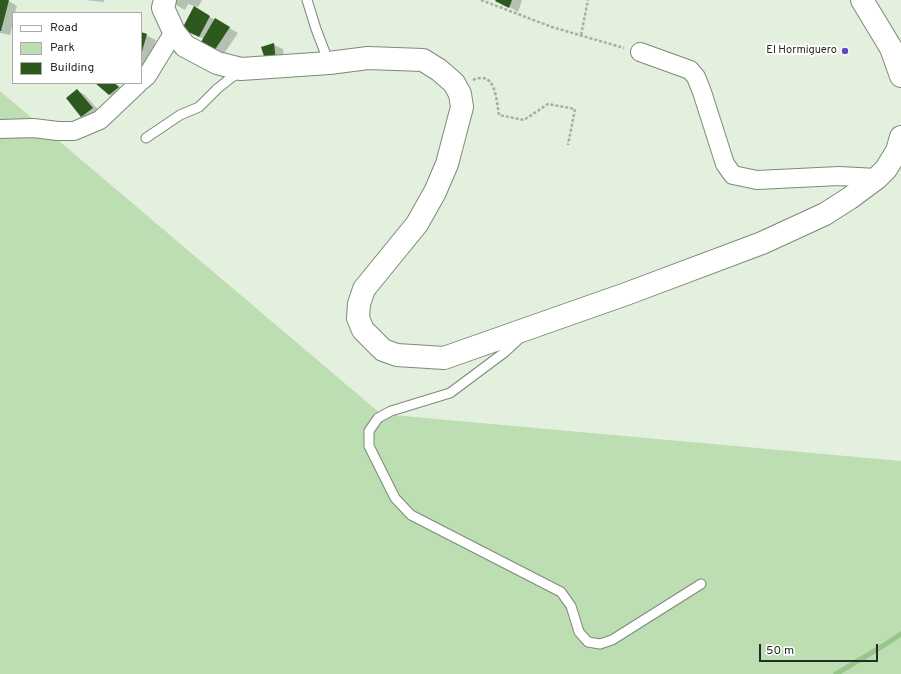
<!DOCTYPE html>
<html>
<head>
<meta charset="utf-8">
<style>
	body { margin:0 }
	#map { position:relative; width:901px; height:674px; overflow:hidden; background:#e2f0dd; font-family:Overpass,sans-serif }
	canvas { display:block }
	.legend { position:absolute; left:12px; top:12px; width:130px; height:72px; box-sizing:border-box; background:#fff; border:1px solid #a9aba8; margin:0; padding:5px 7px; list-style:none; font-size:12px; color:#272d26 }
	.legend li { display:flex; align-items:center; gap:8px; height:20px }
	.legend b { width:20px; border:1px solid #a9aba8 }
	.scale { position:absolute; left:759px; top:644px; width:119px; height:18px; box-sizing:border-box; border:2px solid #272d26; border-top:0; padding-left:5px; font-size:12px; line-height:14px; white-space:nowrap; color:#272d26; -webkit-text-stroke:3px #fff; paint-order:stroke }
</style>
</head>
<body>
<div id="map">
<canvas width="901" height="674"></canvas>
<ul class="legend">
<li><b style="height:5px;background:#fff"></b>Road</li>
<li><b style="height:11px;background:#bdddb3"></b>Park</li>
<li><b style="height:11px;background:#2d581e"></b>Building</li>
</ul>
<div class="scale">50 m</div>
</div>
<script>
const c = document.querySelector('canvas').getContext('2d');
c.lineJoin = 'round';
function fillPath(path, color) { c.fillStyle = color; c.fill(path, 'evenodd'); }
function stroke(path, color, width, dash) { c.strokeStyle = color; c.lineWidth = width; c.lineCap = dash ? 'butt' : 'round'; c.setLineDash(dash || []); c.stroke(path); }
function label(font, color, halo, rows, align = 'center') {
  c.font = font + ' Overpass,sans-serif'; c.lineWidth = 4; c.setLineDash([]); c.textBaseline = 'middle'; c.strokeStyle = halo; c.fillStyle = color; for (const [text, x, y, turn = 0] of rows) {
    c.save(); c.translate(x, y); c.rotate((+turn || 0) * Math.PI / 180); c.textAlign = isNaN(turn) ? turn : align; if (halo) c.strokeText(text, 0, 0); c.fillText(text, 0, 0); c.restore();
  }
}
fillPath(new Path2D(`
	M0 91 381 414 901 461V674H0Z`), '#bdddb3');
fillPath(new Path2D(`
	M0 0 9 1 17 6 15 13H13V23L10 35 0 33Z
	M86 0H104V2Z
	M167 0H202L198 7 188 4 185 10Z
	M497 0H522L518 12Z
	M194 8 238 33 223 55 214 51 204 39 183 29Z
	M141 33 156 40 147 69 141 67Z
	M274 45 283 49 284 65 263 48Z
	M97 83H115L127 92 119 100 110 95Z
	M77 90 85 95 101 113 90 121 82 116Z`), '#0003');
stroke(new Path2D(`
	M836 674 886 644 901 634`), '#96c688', 5);
fillPath(new Path2D(`
	M0 0H9L1 31H0Z
	M496 0H512L509 8 495 1Z
	M194 6 210 16 199 37 182 29Z
	M215 18 230 27 214 51 201 42Z
	M141 32 147 34 141 55Z
	M274 43 276 61 266 62 261 47Z
	M95 83H114L119 87 109 95Z
	M77 89 93 108 81 117 66 98Z`), '#2d581e');
const service = new Path2D(`
	M307 0 316 29 329 63
	M146 138 180 115 199 107 217 89 232 77 241 72
	M520 338 505 352 450 393 391 411 378 418 369 431V446L395 498 411 515 561 592 571 606 579 632 588 642 600 644 612 640 701 584`);
const minor = new Path2D(`
	M640 52 690 70 696 77 702 92 725 164 733 175 757 180 839 176 877 178
	M141 81 147 76 174 32
	M0 129 33 128 58 131H74L100 120 139 83`);
const tertiary = new Path2D(`
	M165 0 163 8 174 32 185 46 217 63 241 69 329 63 368 58 423 60 439 70 454 83 460 94 462 107 447 164 435 192 417 224 364 289 359 304 358 318 363 330 383 350 397 355 444 358 626 294 762 243 825 214 850 198 877 178 886 169 897 151 901 137
	M862 0 891 48 901 76`);
stroke(service, '#7c8a78', 11);
stroke(minor, '#7c8a78', 20);
stroke(tertiary, '#7c8a78', 24);
stroke(new Path2D(`
	M481 0 552 27 624 48
	M581 35 588 0
	M473 80C496 70 496 99 499 115L524 120 548 104 575 109 568 145`), '#a4b0a1', 2.5, [3, 2]);
stroke(service, '#fff', 9);
stroke(minor, '#fff', 18);
stroke(tertiary, '#fff', 22);
for (const [x, y, r, color] of [
	[845,51,4,"#6348c0"]
]) { const dot = new Path2D(); dot.arc(x, y, r, 0, 2 * Math.PI); c.fillStyle = color; c.fill(dot); stroke(dot, '#fff', 1.5); }
label('11px', '#272d26', '#fff', [
	["El Hormiguero",837,51]
], 'right');
</script>
</body>
</html>
